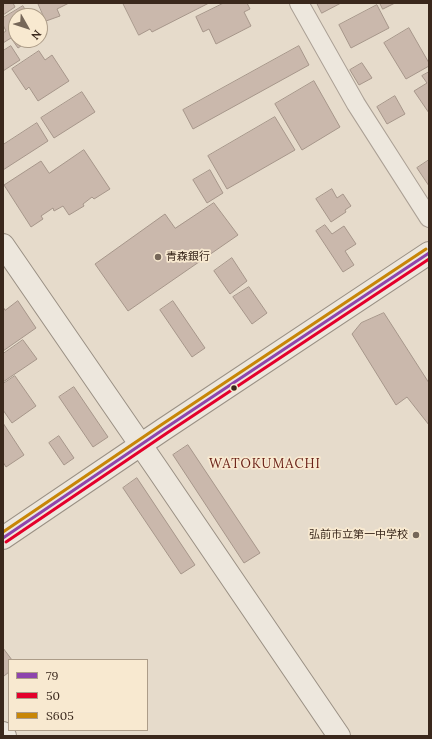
<!DOCTYPE html>
<html>
<head>
<meta charset="utf-8">
<style>
	body { margin:0 }
	#map { position:relative; width:432px; height:739px; overflow:hidden; background:#e6dbcb; font-family:Lora,serif }
	canvas { display:block }
	.frame { position:absolute; inset:0; border:4px solid #3a281c; pointer-events:none }
	.legend { position:absolute; left:8px; top:659px; width:140px; height:72px; box-sizing:border-box; background:#f8e9d0; border:1px solid #ac9c88; margin:0; padding:5px 7px; list-style:none; font-size:12px; color:#3a281c }
	.legend li { display:flex; align-items:center; gap:8px; height:20px }
	.legend b { width:20px; border:1px solid #ac9c88 }
	.north { position:absolute; left:8px; top:8px; width:40px; height:40px; box-sizing:border-box; background:#f8e9d0; border:1px solid #ac9c88; border-radius:50%; rotate:129deg; font-size:11px; font-weight:700; line-height:16px; text-align:center; color:#3a281c }
	.north::after { content:''; display:block; margin:auto; width:14px; height:18px; background:#766759; clip-path:polygon(50% 0,100% 100%,50% 72%,0 100%) }
</style>
</head>
<body>
<div id="map">
<canvas width="432" height="739"></canvas>
<div class="frame"></div>
<ul class="legend">
<li><b style="height:5px;background:#8e44ad"></b>79</li>
<li><b style="height:5px;background:#e4002b"></b>50</li>
<li><b style="height:5px;background:#c88607"></b>S605</li>
</ul>
<div class="north">N</div>
</div>
<script>
const c = document.querySelector('canvas').getContext('2d');
c.lineJoin = 'round';
function fillPath(path, color) { c.fillStyle = color; c.fill(path, 'evenodd'); }
function stroke(path, color, width, dash) { c.strokeStyle = color; c.lineWidth = width; c.lineCap = dash ? 'butt' : 'round'; c.setLineDash(dash || []); c.stroke(path); }
function label(font, color, halo, rows, align = 'center') {
  c.font = font + ' Lora,"Noto Sans JP",serif'; c.lineWidth = 3.5; c.setLineDash([]); c.textBaseline = 'middle'; c.strokeStyle = halo; c.fillStyle = color; for (const [text, x, y, turn = 0] of rows) {
    c.save(); c.translate(x, y); c.rotate((+turn || 0) * Math.PI / 180); c.textAlign = isNaN(turn) ? turn : align; if (halo) c.strokeText(text, 0, 0); c.fillText(text, 0, 0); c.restore();
  }
}
const building = new Path2D(`
	M3 3H13L15 7 3 15Z
	M38 3H69L57 9 60 16 46 21Z
	M123 3H209L152 32 150 29 139 35Z
	M224 3H247L250 9 244 12 251 26 216 44 209 29 203 32 196 17Z
	M317 3H341L322 13Z
	M380 3H395L383 9Z
	M377 5 389 28 351 48 339 25Z
	M23 6 29 16H16V40H30L18 48 11 38 3 43V33L6 31 3 25V18Z
	M409 28 429 63V66L406 79 384 43Z
	M11 46 20 60 3 71V51Z
	M299 46 309 65 193 129 183 110Z
	M39 51 45 60 52 55 69 81 38 101 29 87 26 90 12 69Z
	M362 63 372 78 359 85 350 70Z
	M429 72V113L414 91 427 83 422 76Z
	M314 81 340 127 302 150 275 104Z
	M82 92 95 112 54 138 41 118Z
	M395 96 405 114 387 124 377 107Z
	M275 117 295 150 227 189 208 156Z
	M37 123 48 141 3 170V145Z
	M84 150 110 189 94 199 92 197 83 204 84 206 69 215 63 206 54 211 53 208 41 216 43 219 31 227 4 185 41 161 49 173Z
	M429 160V186L417 168Z
	M210 170 223 193 207 203 193 180Z
	M332 189 337 198 343 194 351 206 345 210 346 212 331 222 316 199Z
	M214 203 238 235 128 311 95 264 165 214 175 228Z
	M325 225 332 234 344 226 356 244 345 251 354 265 343 272 316 231Z
	M232 258 247 281 230 294 214 271Z
	M249 287 267 313 252 324 233 297Z
	M18 301 36 328 3 351V307L5 310Z
	M173 301 205 348 192 357 160 310Z
	M384 313 429 383V425L407 397 396 405 352 334 361 323Z
	M23 340 37 359 3 382V354Z
	M15 376 36 406 12 423 3 410V384Z
	M74 387 108 437 93 447 59 397Z
	M3 423 24 455 6 467 3 462Z
	M59 436 74 458 64 465 49 443Z
	M188 445 260 553 244 563 173 455Z
	M137 478 195 565 181 574 123 488Z
	M3 648 12 660H9V672L4 676 3 675Z`);
fillPath(building, '#cab8ac');
stroke(building, '#a6968a', 1);
const street = new Path2D(`
	M299 3 356 104 429 218`);
const secondary = new Path2D(`
	M3 245 158 470 339 736
	M3 538 164 429 429 253
	M3 733 5 736`);
stroke(street, '#aba095', 20);
stroke(secondary, '#9a9084', 24);
stroke(street, '#ede7dd', 18);
stroke(secondary, '#ede7dd', 22);
stroke(new Path2D(`
	M3 538 164 429 429 253`), '#8e44ad', 3);
stroke(new Path2D(`
	M6 542 167 433 429 259`), '#e4002b', 3);
stroke(new Path2D(`
	M3 532 161 425 426 249`), '#c88607', 3);
for (const [x, y, r, color] of [
	[158,257,4,"#766759"],
	[234,388,3.5,"#3a281c"],
	[416,535,4,"#766759"]
]) { const dot = new Path2D(); dot.arc(x, y, r, 0, 2 * Math.PI); c.fillStyle = color; c.fill(dot); stroke(dot, '#f8e9d0', 1.5); }
label('11px', '#3a281c', '#f8e9d0', [
	["青森銀行",166,257],
	["弘前市立第一中学校",408,535,"right"]
], 'left');
c.letterSpacing = '1px';
label('13px', '#6a2118', '#f8e9d0', [
	["WATOKUMACHI",265,464]
]);
c.letterSpacing = '0px';
</script>
</body>
</html>
